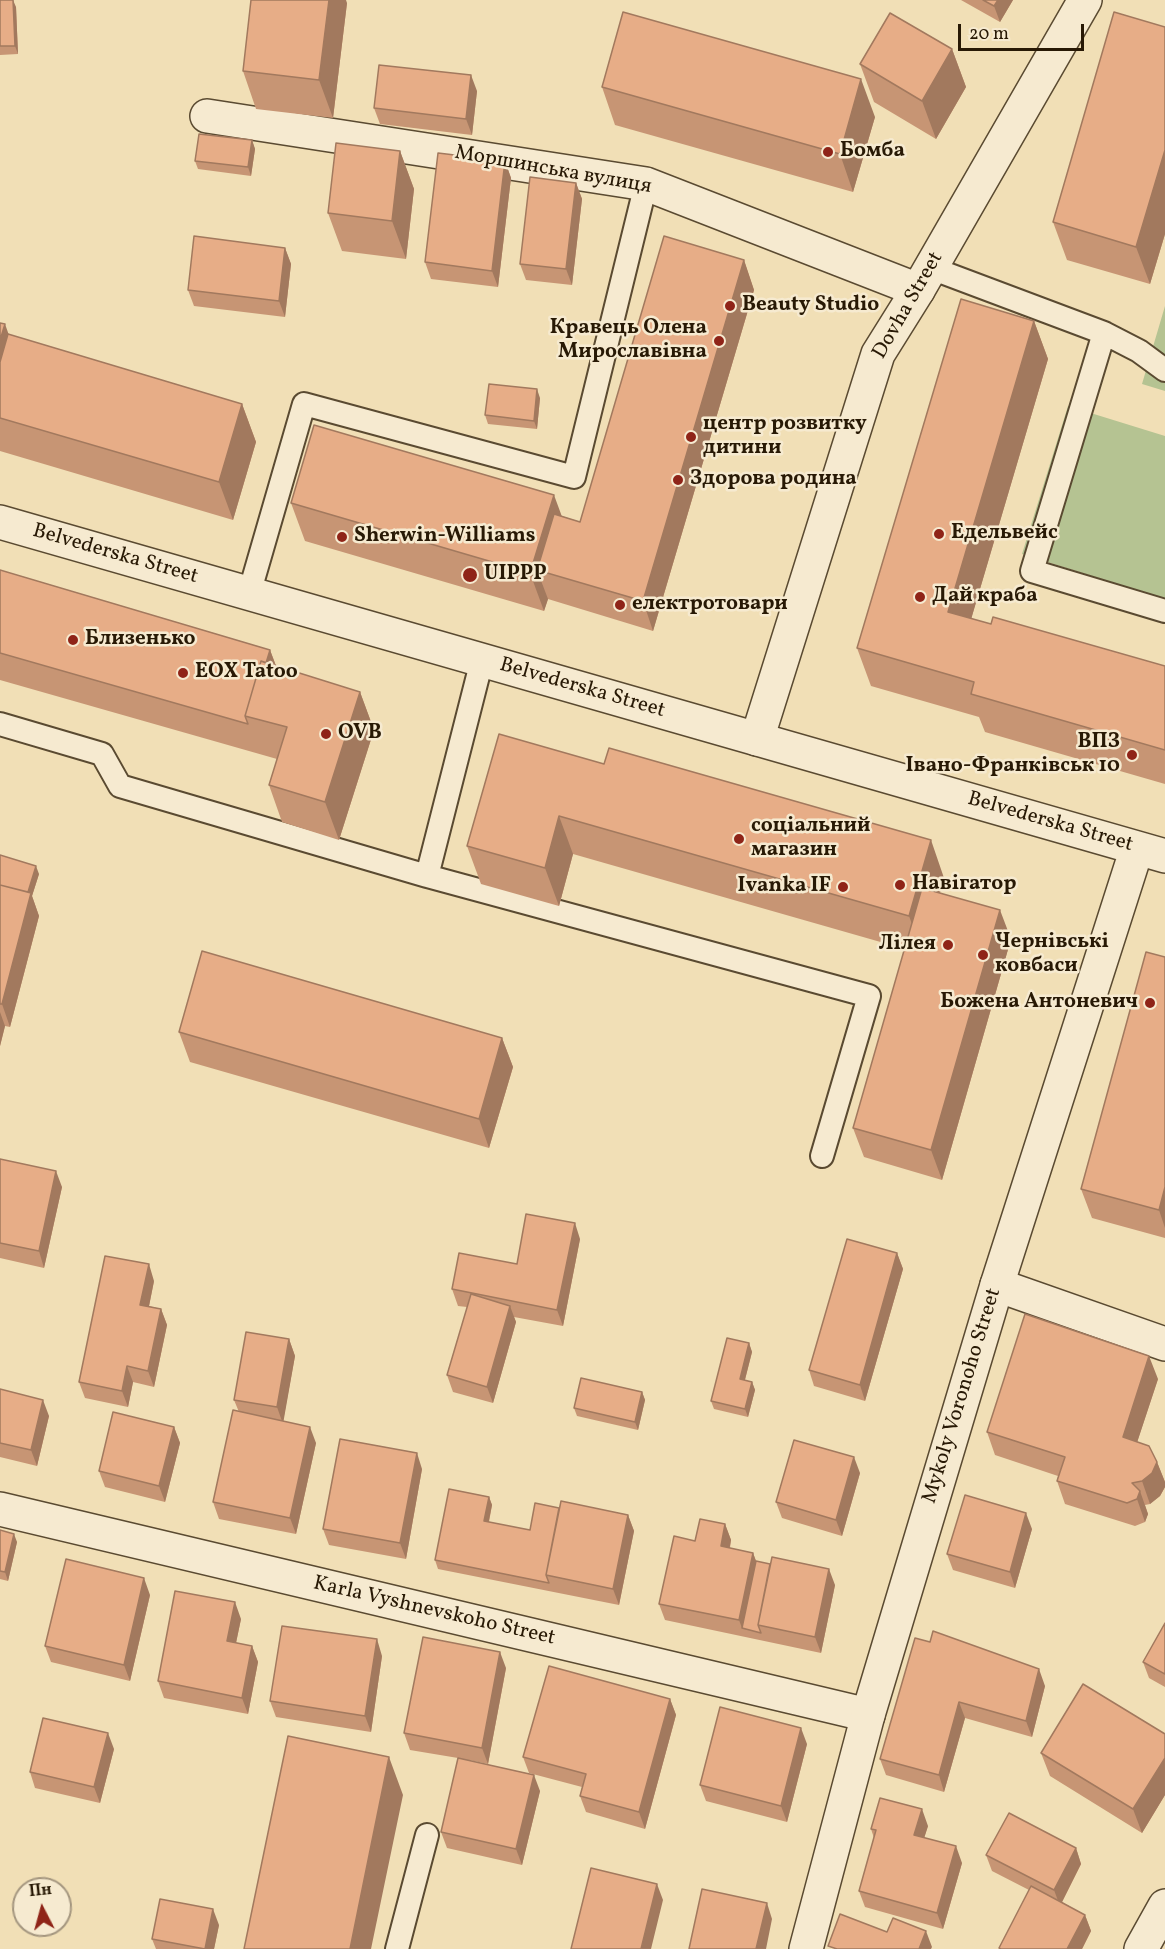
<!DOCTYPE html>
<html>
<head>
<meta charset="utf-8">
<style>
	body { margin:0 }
	#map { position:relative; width:1165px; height:1949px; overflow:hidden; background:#f1dfb6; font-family:Vollkorn,serif }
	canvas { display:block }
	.north { position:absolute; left:12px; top:1877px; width:60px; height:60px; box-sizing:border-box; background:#f6ead0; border:2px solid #a4967f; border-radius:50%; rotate:354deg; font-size:16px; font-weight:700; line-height:24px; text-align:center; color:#281905 }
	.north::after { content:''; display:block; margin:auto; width:21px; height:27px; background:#8f2418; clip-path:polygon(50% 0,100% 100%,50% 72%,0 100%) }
	.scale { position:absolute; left:958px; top:24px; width:126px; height:27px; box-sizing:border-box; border:3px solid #281905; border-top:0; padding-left:8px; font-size:18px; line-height:21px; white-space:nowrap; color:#281905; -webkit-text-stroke:4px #f6ead0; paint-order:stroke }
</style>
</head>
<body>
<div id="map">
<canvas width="1165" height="1949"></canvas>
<div class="north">Пн</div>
<div class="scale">20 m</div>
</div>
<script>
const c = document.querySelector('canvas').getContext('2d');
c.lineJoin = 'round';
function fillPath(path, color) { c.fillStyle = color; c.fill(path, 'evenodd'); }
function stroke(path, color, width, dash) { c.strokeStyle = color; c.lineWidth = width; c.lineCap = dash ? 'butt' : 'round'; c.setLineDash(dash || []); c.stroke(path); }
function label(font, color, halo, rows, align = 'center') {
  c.font = font + ' Vollkorn,serif'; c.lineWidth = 5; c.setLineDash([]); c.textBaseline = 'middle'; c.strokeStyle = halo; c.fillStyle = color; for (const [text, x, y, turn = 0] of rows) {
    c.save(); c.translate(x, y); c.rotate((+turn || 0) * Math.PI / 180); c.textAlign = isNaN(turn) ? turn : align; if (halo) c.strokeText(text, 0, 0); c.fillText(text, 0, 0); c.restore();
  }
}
fillPath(new Path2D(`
	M1165 306V391L1142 384Z
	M1068 406 1165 436V599L1022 554Z`), '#b5c392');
const service = new Path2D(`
	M931 268 1104 333 1032 571 1165 611
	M1104 333 1139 351 1165 370
	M249 594 304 404 574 477 646 184
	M0 724 102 754 120 786 427 876 482 660
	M427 876 869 996 822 1156
	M397 1949 427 1835`);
const minor = new Path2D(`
	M207 116 646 184 918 290
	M0 522 757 739
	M997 1285 1165 1344
	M0 1509 868 1715
	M1141 1949 1165 1906`);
const tertiary = new Path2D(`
	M1085 0 918 290 878 354 757 739 1165 856
	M806 1949 868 1715 997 1285 1137 848`);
stroke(service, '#5a4a31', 26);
stroke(minor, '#5a4a31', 36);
stroke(tertiary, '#5a4a31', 36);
stroke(service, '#f6ead0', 22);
stroke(minor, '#f6ead0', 33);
stroke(tertiary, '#f6ead0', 33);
fillPath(new Path2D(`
	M0 0 16 7 18 54 0 55Z
	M961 0H1013L1000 22Z
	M347 3 333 118 256 109 243 71Z
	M1165 27V234L1150 284 1067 260 1053 222Z
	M952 49 966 87 936 139 874 102 860 64Z
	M602 87 875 117 853 192 615 125Z
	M477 91 472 135 380 124 374 108Z
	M252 140 255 149 251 176 198 169 195 161Z
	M400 151 414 189 406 259 342 251 328 213Z
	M505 161 511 178 498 287 431 279 425 262Z
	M576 183 582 199 572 285 526 280 520 264Z
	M285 248 291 264 285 317 194 306 188 290Z
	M744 260 754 290 653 631 548 599 544 611 305 541 291 503 562 516 580 522Z
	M1034 321 1048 359 971 619 991 624 1165 666V784L985 732 979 717 871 686 857 648Z
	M0 323 8 334 242 404 256 442 233 520 0 451Z
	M540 398 537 429 488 424 485 415Z
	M0 570 270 650 276 666 360 692 374 730 339 840 282 822 269 785 277 759 0 680Z
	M499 734 944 878 940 893 1011 939 942 1180 864 1157 853 1128 905 949 573 854 559 906 481 884 467 846Z
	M0 855 39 874 32 896 39 916 10 1027 5 1026 0 1046Z
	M1165 957V1238L1092 1218 1081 1189Z
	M179 1032 502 1038 513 1067 489 1148 190 1062Z
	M0 1159 62 1187 44 1268 0 1258Z
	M580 1239 563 1326 514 1317 516 1322 493 1403 453 1392 447 1375 467 1307 458 1306 452 1289Z
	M897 1253 903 1269 865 1401 814 1386 809 1370Z
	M154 1281 149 1306 161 1309 167 1325 154 1387 133 1382 128 1407 85 1398 79 1382Z
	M289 1339 295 1356 283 1421 316 1443 296 1534 219 1519 213 1502 239 1412 234 1400Z
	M749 1343 752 1352 745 1380 752 1382 755 1390 748 1417 714 1409 711 1401Z
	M1158 1379 1137 1442 1157 1462 1165 1482V1487L1160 1496 1150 1504 1145 1505 1148 1514 1145 1522 1135 1526 1065 1504 1057 1481 1058 1476 995 1455 987 1432Z
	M0 1389 49 1416 37 1466 0 1457Z
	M642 1392 645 1400 638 1430 577 1416 574 1408Z
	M174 1427 180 1443 165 1502 105 1487 99 1471Z
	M422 1469 406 1559 329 1545 323 1529Z
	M860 1473 842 1536 782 1518 776 1502Z
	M489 1497 492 1505 489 1522 530 1530 559 1508 628 1515 634 1531 619 1605 438 1569 435 1560Z
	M725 1524 731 1540 730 1548 753 1553 756 1561 835 1585 821 1653 665 1620 659 1604 695 1541Z
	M1032 1529 1015 1588 953 1570 947 1554Z
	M0 1530 17 1542 8 1581 0 1579Z
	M150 1595 130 1681 51 1662 45 1646Z
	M241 1619 236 1643 252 1646 258 1662 248 1714 164 1698 158 1681Z
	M1165 1623V1687L1149 1678 1143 1662Z
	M915 1638 1045 1686 1032 1737 965 1718 944 1792 886 1775 880 1759Z
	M382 1656 371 1732 276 1717 270 1701Z
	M506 1668 488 1764 469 1760 540 1791 522 1865 447 1848 441 1832 458 1758 410 1750 404 1733Z
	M670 1699 676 1715 645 1829 586 1812 580 1796 582 1787 529 1773 523 1757Z
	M1165 1734V1795L1142 1833 1050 1776 1041 1753Z
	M807 1744 787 1822 706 1801 700 1785Z
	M114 1749 100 1803 35 1788 30 1772Z
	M928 1826 924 1838 962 1863 943 1929 865 1907 859 1891 874 1838 871 1829Z
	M1076 1848 1081 1864 1062 1902 1085 1915 1091 1931 1082 1949H999V1948L1029 1890 992 1871 986 1855Z
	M219 1925 214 1949H156L152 1939Z`), '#c79574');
fillPath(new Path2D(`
	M13 0 16 7 18 54 15 46Z
	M329 0H346L347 3 333 118 319 80Z
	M998 0H1013L1000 22 994 6Z
	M952 49 966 87 936 139 922 101Z
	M471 75 477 91 472 135 466 119Z
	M861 79 875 117 853 192 840 154Z
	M252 140 255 149 251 176 248 167Z
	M1165 150V234L1150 284 1136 247Z
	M400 151 414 189 406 259 392 221Z
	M505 161 511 178 498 287 492 271Z
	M576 183 582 199 572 285 566 269Z
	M285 248 291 264 285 317 279 301Z
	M744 260 754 290 653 631 643 601Z
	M1034 321 1048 359 962 650 948 612Z
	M5 324 22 372 0 418V340Z
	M537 389 540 398 537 429 534 421Z
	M242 404 256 442 233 520 219 482Z
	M554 495 568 533 537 570 548 599 544 611 530 573Z
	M270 650 281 679 250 717Z
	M360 692 374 730 339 840 325 802Z
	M559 816 573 854 559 906 545 868Z
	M931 840 944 878 923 954 909 916Z
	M36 866 39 874 32 896 39 916 10 1027 2 1004 26 898Z
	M1000 910 1011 939 942 1180 931 1150Z
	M0 1012 5 1026 0 1046Z
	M502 1038 513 1067 489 1148 479 1119Z
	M56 1171 62 1187 44 1268 39 1251Z
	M1165 1187V1228L1159 1210Z
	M575 1223 580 1239 563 1326 557 1310Z
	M897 1253 903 1269 865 1401 860 1385Z
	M149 1264 154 1281 146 1321 140 1305Z
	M510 1306 516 1322 493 1403 487 1387Z
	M161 1309 167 1325 154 1387 148 1371Z
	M289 1339 295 1356 283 1424 277 1407Z
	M749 1343 752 1352 743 1387 740 1379Z
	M1149 1356 1158 1379 1131 1461 1123 1437Z
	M127 1366 133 1382 128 1407 122 1391Z
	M752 1382 755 1390 748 1417 745 1409Z
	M642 1392 645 1400 638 1430 635 1422Z
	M43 1400 49 1416 37 1466 31 1450Z
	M174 1427 180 1443 165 1502 159 1486Z
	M310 1427 316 1443 296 1534 290 1518Z
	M417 1453 422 1469 406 1559 400 1543Z
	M854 1457 860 1473 842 1536 836 1520Z
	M1157 1462 1165 1482V1487L1160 1496 1150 1504 1142 1481Z
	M1140 1491 1148 1514 1145 1522 1137 1499Z
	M489 1497 492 1505 487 1530 484 1521Z
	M1026 1513 1032 1529 1015 1588 1010 1572Z
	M628 1515 634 1531 619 1605 613 1589Z
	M725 1524 731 1540 727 1562 721 1546Z
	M14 1534 17 1542 8 1581 5 1572Z
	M753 1553 759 1569 742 1628 739 1620Z
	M829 1569 835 1585 821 1653 815 1637Z
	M144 1578 150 1595 130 1681 124 1665Z
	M235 1602 241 1619 233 1657 227 1641Z
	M377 1639 382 1656 371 1732 365 1716Z
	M252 1646 258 1662 248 1714 242 1698Z
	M500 1652 506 1668 488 1764 482 1748Z
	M1039 1669 1045 1686 1032 1737 1026 1721Z
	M670 1699 676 1715 645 1829 639 1812Z
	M959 1702 965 1718 944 1792 939 1775Z
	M801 1728 807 1744 787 1822 781 1806Z
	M108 1733 114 1749 100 1803 94 1787Z
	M389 1757 403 1795 371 1949H350Z
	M1165 1758V1795L1142 1833 1133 1809Z
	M534 1775 540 1791 522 1865 516 1849Z
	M922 1809 928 1826 920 1851 914 1835Z
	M956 1846 962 1863 943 1929 937 1913Z
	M1076 1848 1081 1864 1060 1906 1054 1890Z
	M657 1884 663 1900 651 1949H641Z
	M767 1903 772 1919 766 1949H756Z
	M213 1909 219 1925 214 1949H205Z
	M1085 1915 1091 1931 1082 1949H1067Z
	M926 1931 932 1947 931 1949H919Z`), '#a2795e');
const building = new Path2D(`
	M0 0H13L15 46H0Z
	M251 0H329L319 80 243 71Z
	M983 0H998L994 6Z
	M623 12 861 79 840 154 602 87Z
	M1114 12 1165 27V150L1136 247 1053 222Z
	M890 13 952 49 922 101 860 64Z
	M379 65 471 75 466 119 374 108Z
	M199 134 252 140 248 167 195 161Z
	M336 143 400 151 392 221 328 213Z
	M438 153 505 161 492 271 425 262Z
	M530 177 576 183 566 269 520 264Z
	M194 236 285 248 279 301 188 290Z
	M664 236 744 260 643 601 537 570 554 514 580 522Z
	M961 299 1034 321 948 612 991 624 993 617 1165 666V750L971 694 974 682 857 648Z
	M0 323 5 324 0 340Z
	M8 334 242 404 219 482 0 418V362Z
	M489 384 537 389 534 421 485 415Z
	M314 425 554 495 530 573 291 503Z
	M0 570 270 650 266 663 261 661 245 716 248 724 0 653Z
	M261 661 360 692 325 802 269 785 287 727 245 716Z
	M499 734 604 764 609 748 931 840 909 916 559 816 545 868 467 846Z
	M0 855 36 866 28 892 0 885Z
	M0 885 31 893 2 1004H0Z
	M922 888 1000 910 931 1150 853 1128Z
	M202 951 502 1038 479 1119 179 1032Z
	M1146 952 1165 957V1187L1159 1210 1081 1189Z
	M0 1159 56 1171 39 1251 0 1243Z
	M526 1214 575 1223 557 1310 452 1289 459 1253 517 1264Z
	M847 1239 897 1253 860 1385 809 1370Z
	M105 1256 149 1264 140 1305 161 1309 148 1371 127 1366 122 1391 79 1382Z
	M471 1294 510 1306 487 1387 447 1375Z
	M1025 1314 1149 1356 1123 1437 1149 1446 1157 1462 1152 1473 1142 1481 1132 1483 1140 1491 1137 1499 1127 1503 1057 1481 1065 1457 987 1432Z
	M246 1332 289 1339 277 1407 234 1400Z
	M727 1338 749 1343 740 1379 752 1382 745 1409 711 1401Z
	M581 1378 642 1392 635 1422 574 1408Z
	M0 1389 43 1400 31 1450 0 1443Z
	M233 1410 310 1427 290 1518 213 1502Z
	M113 1412 174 1427 159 1486 99 1471Z
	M340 1439 417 1453 400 1543 323 1529Z
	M794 1440 854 1457 836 1520 776 1502Z
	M449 1489 489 1497 484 1521 530 1530 535 1503 559 1508 546 1575 549 1583 435 1560Z
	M965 1495 1026 1513 1010 1572 947 1554Z
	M561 1501 628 1515 613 1589 546 1575Z
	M700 1519 725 1524 721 1546 753 1553 739 1620 659 1604 674 1536 695 1541Z
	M0 1530 14 1534 5 1572 0 1571Z
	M772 1557 829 1569 815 1637 758 1625Z
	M66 1559 144 1578 124 1665 45 1646Z
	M756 1561 770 1564 758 1625 761 1633 742 1628Z
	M175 1591 235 1602 227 1641 252 1646 242 1698 158 1681Z
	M1165 1623V1674L1143 1662Z
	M282 1626 377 1639 365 1716 270 1701Z
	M933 1631 1039 1669 1026 1721 959 1702 939 1775 880 1759 915 1638 930 1642Z
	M423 1637 500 1652 482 1748 404 1733Z
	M549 1666 670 1699 639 1812 580 1796 586 1774 523 1757Z
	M1083 1684 1165 1734V1758L1133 1809 1041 1753Z
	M720 1707 801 1728 781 1806 700 1785Z
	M43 1718 108 1733 94 1787 30 1772Z
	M288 1736 389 1757 350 1949H244Z
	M458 1758 534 1775 516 1849 441 1832Z
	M880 1798 922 1809 914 1835 956 1846 937 1913 859 1891 876 1830 871 1829Z
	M1009 1813 1076 1848 1054 1890 986 1855Z
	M591 1868 657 1884 641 1949H571Z
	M1031 1886 1085 1915 1067 1949H1001L999 1948Z
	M702 1889 767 1903 756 1949H689Z
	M160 1899 213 1909 205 1949 152 1939Z
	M840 1914 887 1932 893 1918 926 1931 919 1949H837L828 1946Z`);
fillPath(building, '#e7ad87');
stroke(building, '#a2795e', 1.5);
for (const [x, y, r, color] of [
	[828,152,6,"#8f2418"],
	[730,306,6,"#8f2418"],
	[719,341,6,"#8f2418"],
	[691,437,6,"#8f2418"],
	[678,480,6,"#8f2418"],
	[939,534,6,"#8f2418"],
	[342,537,6,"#8f2418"],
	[470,575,8,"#8f2418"],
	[920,597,6,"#8f2418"],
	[620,605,6,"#8f2418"],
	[73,640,6,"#8f2418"],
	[183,673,6,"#8f2418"],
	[326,734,6,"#8f2418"],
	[1132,755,6,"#8f2418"],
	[739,839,6,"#8f2418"],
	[900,885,6,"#8f2418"],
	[843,887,6,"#8f2418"],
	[948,945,6,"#8f2418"],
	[983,955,6,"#8f2418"],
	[1150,1003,6,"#8f2418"]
]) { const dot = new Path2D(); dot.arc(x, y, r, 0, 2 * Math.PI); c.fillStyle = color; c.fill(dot); stroke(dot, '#f6ead0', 2); }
label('bold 21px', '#281905', '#f6ead0', [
	["Бомба",840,152],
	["Beauty Studio",742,306],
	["Кравець Олена",707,329,"right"],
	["Мирославівна",707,353,"right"],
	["центр розвитку",703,425],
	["дитини",703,449],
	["Здорова родина",690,480],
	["Едельвейс",951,534],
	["Sherwin-Williams",354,537],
	["UIPPP",484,575],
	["Дай краба",932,597],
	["електротовари",632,605],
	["Близенько",85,640],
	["EOX Tatoo",195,673],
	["OVB",338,734],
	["ВПЗ",1120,743,"right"],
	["Івано-Франківськ 10",1120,767,"right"],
	["соціальний",751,827],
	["магазин",751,851],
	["Навігатор",912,885],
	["Ivanka IF",831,887,"right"],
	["Чернівські",995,943],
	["ковбаси",995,967],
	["Лілея",936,945,"right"],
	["Божена Антоневич",1138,1003,"right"]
], 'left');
label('21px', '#281905', '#f6ead0', [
	["Моршинська вулиця",553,171,10],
	["Dovha Street",909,306,-60],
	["Belvederska Street",115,555,16],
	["Belvederska Street",582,689,16],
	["Belvederska Street",1050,823,16],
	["Mykoly Voronoho Street",963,1396,-73],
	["Karla Vyshnevskoho Street",434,1612,13]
]);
</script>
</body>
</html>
